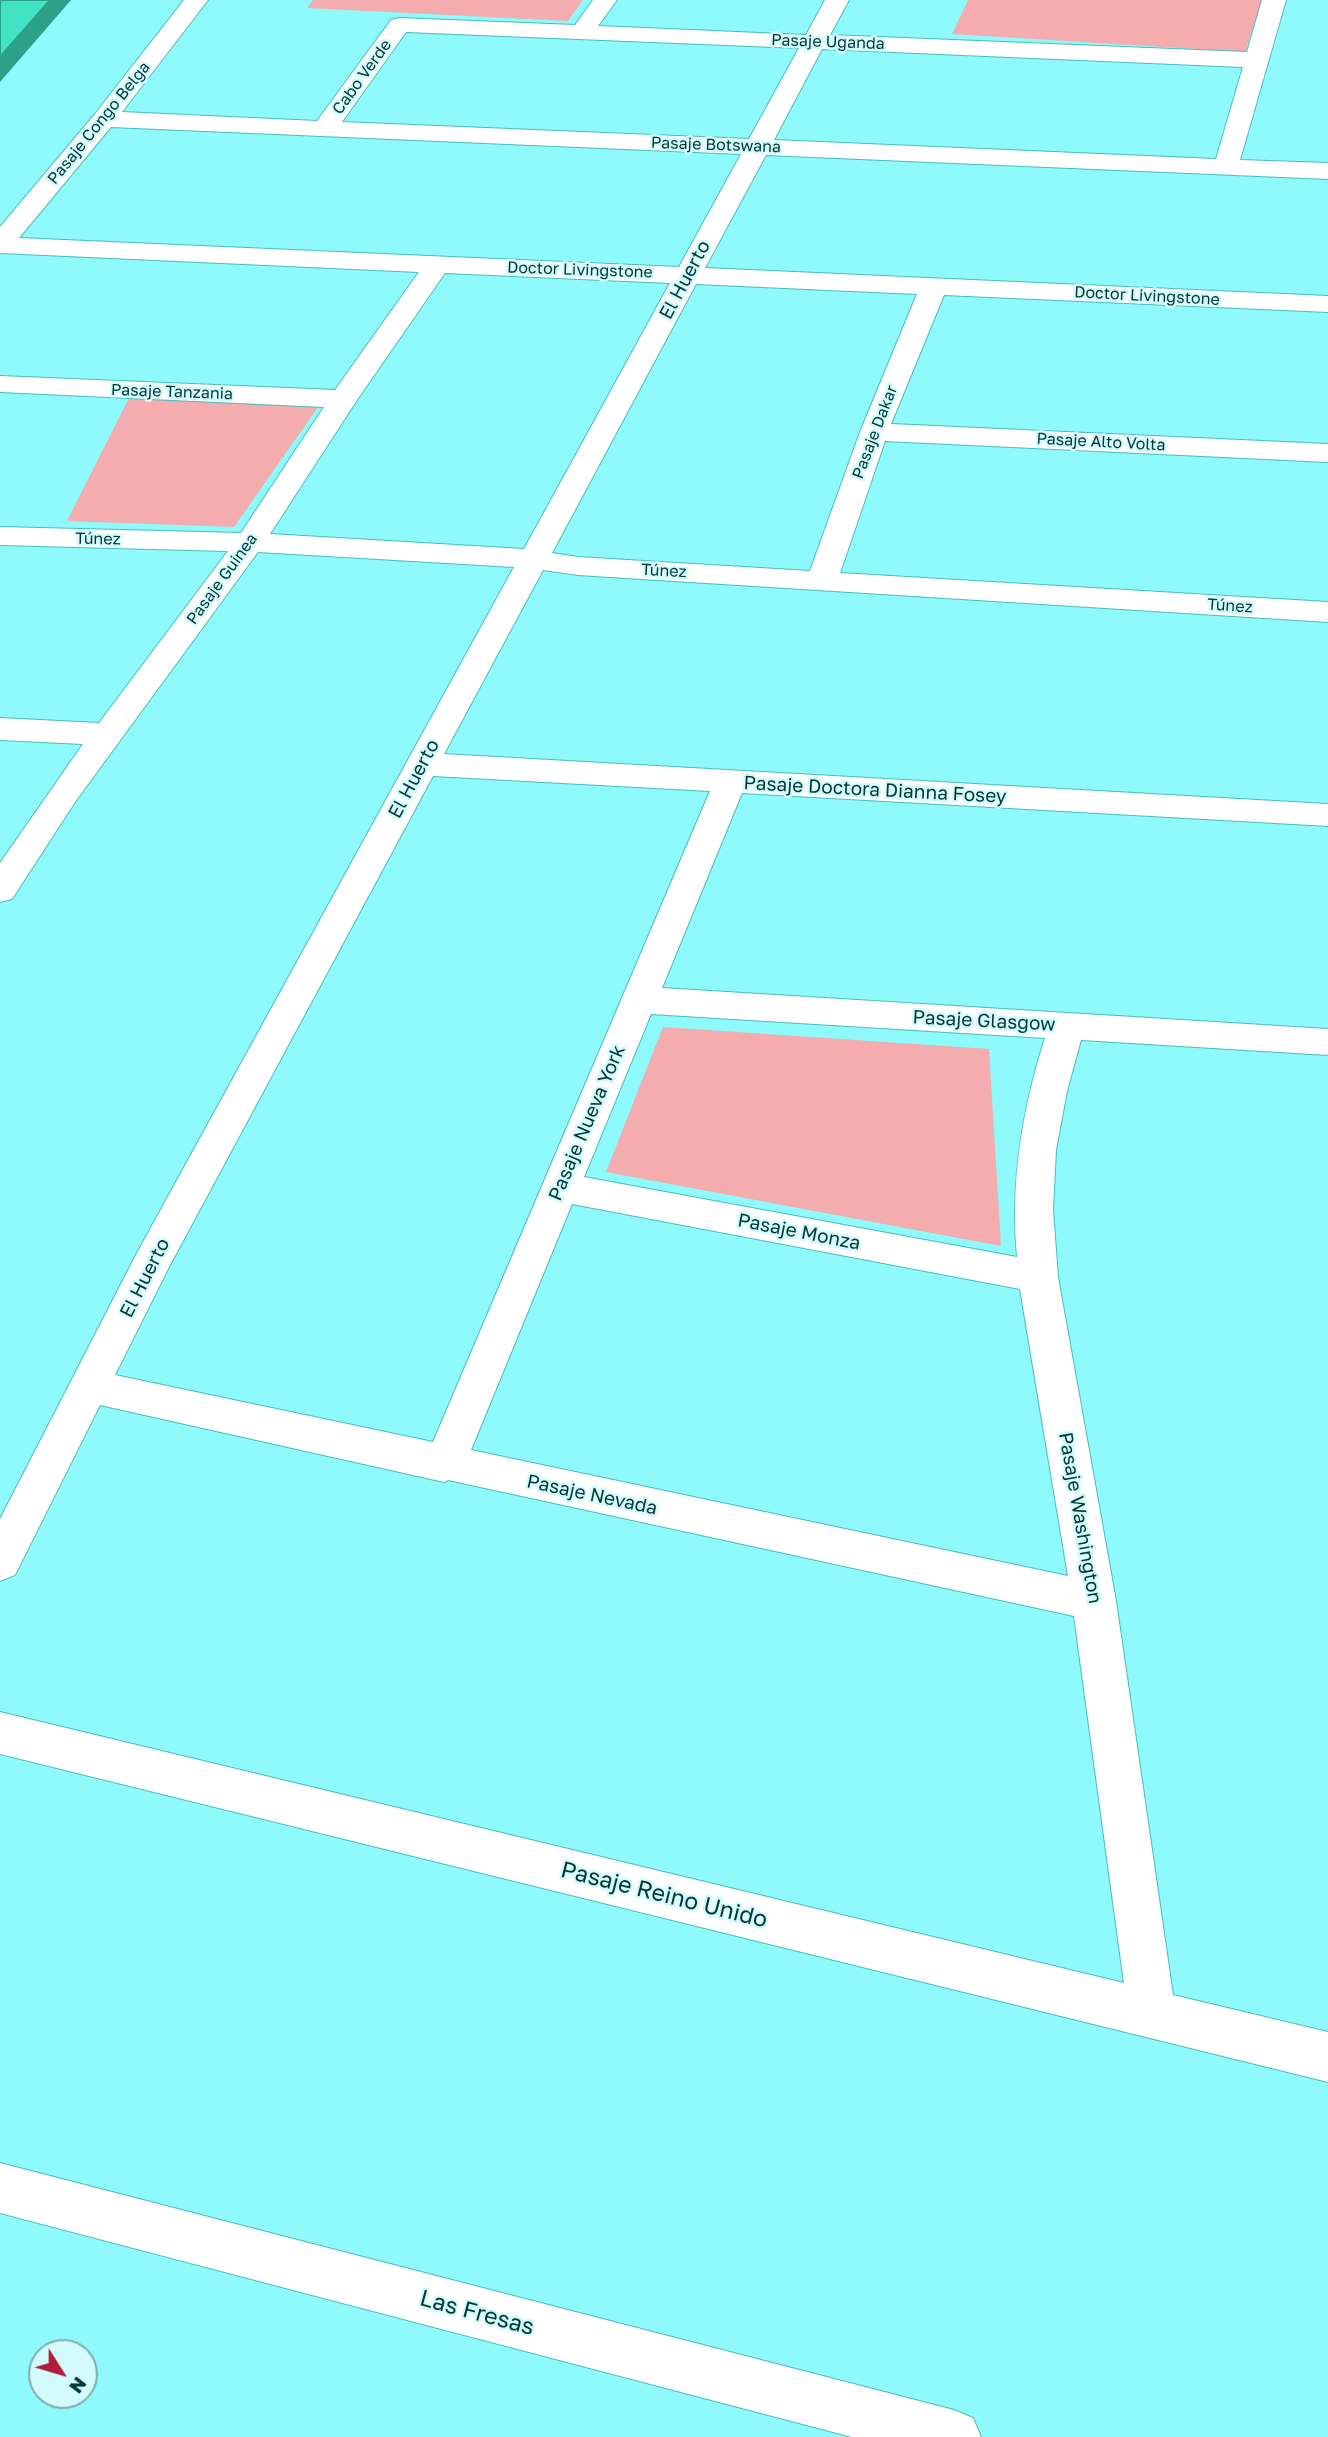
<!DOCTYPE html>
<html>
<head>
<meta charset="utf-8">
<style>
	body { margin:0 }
	#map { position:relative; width:1328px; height:2437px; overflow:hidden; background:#8efafc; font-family:"Golos Text",sans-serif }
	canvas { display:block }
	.north { position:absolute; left:28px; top:2339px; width:70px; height:70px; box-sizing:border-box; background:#d4fbfb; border:2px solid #80adad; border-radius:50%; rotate:127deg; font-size:19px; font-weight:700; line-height:28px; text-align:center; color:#033738 }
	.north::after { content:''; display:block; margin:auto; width:24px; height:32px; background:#b01d3b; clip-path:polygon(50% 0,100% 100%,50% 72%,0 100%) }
</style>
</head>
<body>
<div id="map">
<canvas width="1328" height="2437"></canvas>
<div class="north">N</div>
</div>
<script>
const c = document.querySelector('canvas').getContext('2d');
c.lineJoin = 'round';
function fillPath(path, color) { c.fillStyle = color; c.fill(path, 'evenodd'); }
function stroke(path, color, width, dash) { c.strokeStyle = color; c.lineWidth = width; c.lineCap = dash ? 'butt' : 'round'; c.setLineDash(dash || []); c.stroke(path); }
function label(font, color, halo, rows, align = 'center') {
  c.font = font + ' "Golos Text",sans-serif'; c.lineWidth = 5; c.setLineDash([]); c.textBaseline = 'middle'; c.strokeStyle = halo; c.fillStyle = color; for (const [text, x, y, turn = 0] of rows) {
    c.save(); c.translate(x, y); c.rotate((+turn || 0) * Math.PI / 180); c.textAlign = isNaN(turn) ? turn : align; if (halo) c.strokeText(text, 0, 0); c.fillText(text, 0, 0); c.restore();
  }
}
fillPath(new Path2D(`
	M313 0H583L568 21 307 8Z
	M968 0H1262L1245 52 952 34Z
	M131 394 323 400 234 527 67 521Z
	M663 1027 989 1049 1001 1246 606 1172Z`), '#f4acae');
const minor = new Path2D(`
	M184 0H208L122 112 317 121 391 20 399 18 575 25 593 0H617L598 26 806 35 825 0H849L830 35 1247 52 1262 0H1286L1240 160 1328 163V179L766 155 705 268 1328 296V312L944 295 891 424 1328 444V462L885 441 840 573 1328 602V622L578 575 543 570 444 754 1328 804V826L742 793 662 988 1328 1029V1055L1081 1040 1067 1091 1056 1150 1053 1210 1058 1277 1116 1601 1173 1995 1328 2032V2082L0 1754V1712L1124 1983 1074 1616 448 1480 444 1482 100 1405 15 1575 0 1581V1519L138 1251 514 567 258 552 75 802 12 899 0 902V863L83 744 0 740V718L99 723 228 551 0 545V527L241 533 324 407 0 392V376L335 390 419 272 0 253V227L95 114ZM406 32 799 48 749 139 342 122ZM822 49 1243 67 1216 159 774 140ZM111 127 741 154 679 267 19 238ZM445 273 670 283 524 549 270 534 357 400ZM696 284 917 294 860 432 810 571 578 557 552 553ZM433 776 710 791 433 1442 115 1375 169 1267ZM651 1014 1045 1038C1022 1110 1010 1182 1017 1257L584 1177ZM572 1204 1020 1289 1068 1576 471 1450Z
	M0 2163 954 2410 973 2418 981 2437H852L0 2213Z`);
stroke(minor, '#4cbbbd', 2);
fillPath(minor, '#fff');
fillPath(new Path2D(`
	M50 0H71L0 82V57Z`), '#2da08a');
const building = new Path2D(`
	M0 0H50L0 57Z`);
fillPath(building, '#40e4c5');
stroke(building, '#2da08a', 2);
label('16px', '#033738', '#d4fbfb', [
	["Pasaje Uganda",828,42,2],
	["Cabo Verde",362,77,-54],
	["Pasaje Congo Belga",99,123,-51],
	["Pasaje Botswana",716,145,2],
	["Doctor Livingstone",580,270,2],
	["Doctor Livingstone",1147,296,3],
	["Pasaje Tanzania",172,392,2],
	["Pasaje Dakar",875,432,-69],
	["Pasaje Alto Volta",1101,442,3],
	["Túnez",98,539,1],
	["Túnez",664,571,3],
	["Pasaje Guinea",222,579,-54],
	["Túnez",1230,606,4]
]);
label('19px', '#033738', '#d4fbfb', [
	["El Huerto",685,280,-62],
	["El Huerto",414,779,-62],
	["Pasaje Doctora Dianna Fosey",875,790,3],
	["Pasaje Glasgow",984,1021,3],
	["Pasaje Nueva York",587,1123,-67],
	["Pasaje Monza",799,1232,11],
	["El Huerto",145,1278,-63],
	["Pasaje Nevada",592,1495,12],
	["Pasaje Washington",1080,1518,80]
]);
label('23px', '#033738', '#d4fbfb', [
	["Pasaje Reino Unido",664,1895,14],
	["Las Fresas",477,2313,15]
]);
</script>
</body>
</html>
